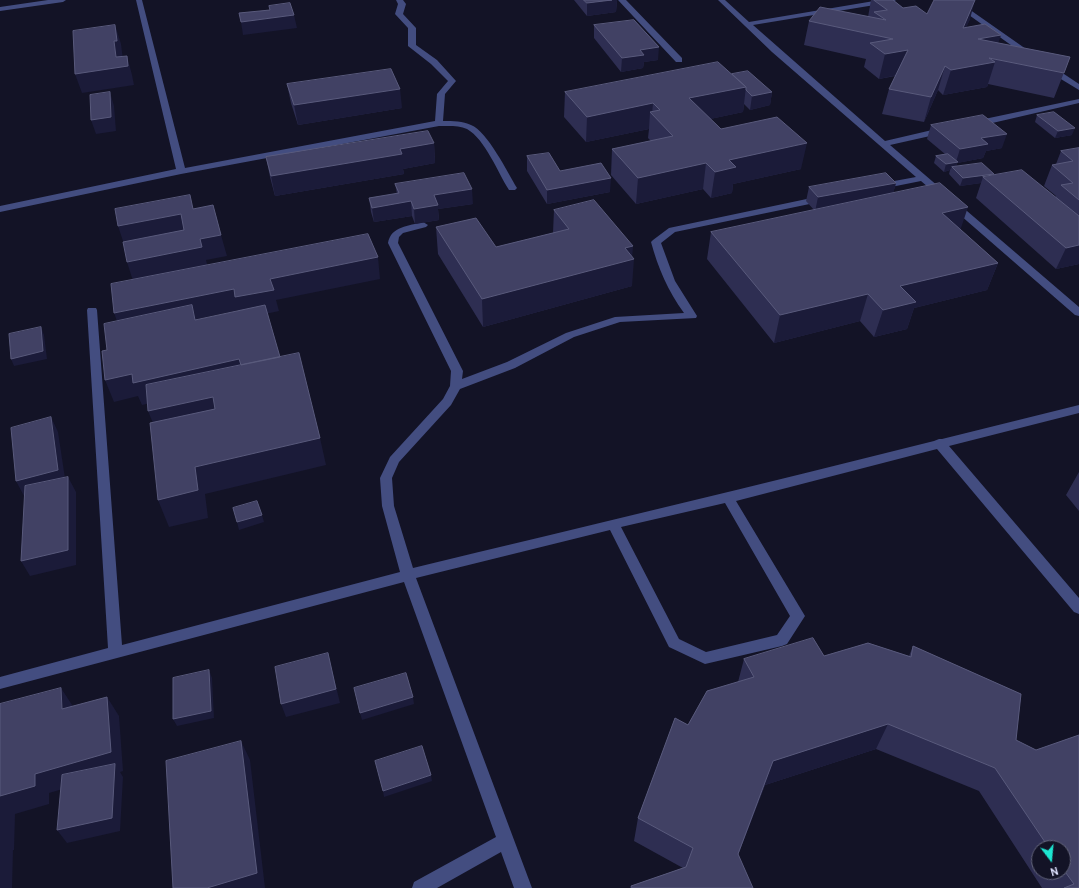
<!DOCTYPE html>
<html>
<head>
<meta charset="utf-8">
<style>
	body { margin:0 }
	#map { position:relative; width:1079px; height:888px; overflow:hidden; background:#131326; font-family:Overpass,sans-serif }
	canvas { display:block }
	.north { position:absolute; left:1031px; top:840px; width:40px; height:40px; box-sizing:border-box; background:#131326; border:1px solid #63657b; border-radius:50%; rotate:164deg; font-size:11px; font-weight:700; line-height:16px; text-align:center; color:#dcdffb }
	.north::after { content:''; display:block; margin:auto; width:14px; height:18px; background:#1de6d1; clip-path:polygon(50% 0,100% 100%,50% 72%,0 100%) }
</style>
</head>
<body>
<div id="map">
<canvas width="1079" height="888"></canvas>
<div class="north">N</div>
</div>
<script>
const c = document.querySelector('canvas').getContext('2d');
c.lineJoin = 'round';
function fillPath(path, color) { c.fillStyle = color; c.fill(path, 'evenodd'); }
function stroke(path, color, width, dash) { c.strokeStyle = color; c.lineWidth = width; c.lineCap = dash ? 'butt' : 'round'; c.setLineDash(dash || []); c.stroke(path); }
fillPath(new Path2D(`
	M48 0H66L63 2 0 11V7Z
	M136 0H142L185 168 435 121 437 94 448 81 431 64 408 46V28L395 14 398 4 396 0H403L406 4 403 14 416 28V45L437 60 456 81 445 94 443 121C453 121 463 121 471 125 487 131 508 173 517 188L515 190H509C498 173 485 139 467 129 459 125 447 126 439 126L181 174 0 212V206L176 169Z
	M618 0H626L682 58V62H676Z
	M718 0H725L749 22 880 0H896L893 2 753 25 885 141 945 127 948 128 949 130 948 132 890 145 1079 307V316L1075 315 921 181 881 189 878 188 876 186 878 184 916 177 772 52Z
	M948 0H956L1036 56 1032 58H1029Z
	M1046 66H1052L1079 84V90L1046 70Z
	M1079 99V103L975 127 971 124 975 121Z
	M821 196 824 197 826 199 824 201 675 232 661 243 675 281 697 316 696 318 620 322 574 337 515 368 460 389 451 405 399 462 392 478 394 506 413 568C586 526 760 485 934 441L939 439H942L1079 405V413L949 446 1079 598V614L1074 612 937 449 736 501 805 616 787 644 782 646 705 664 669 647 610 530 416 578 532 888H514L501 852 437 888H412L414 882 496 837 404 582 0 689V677L108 648 87 310 88 308H96L97 310 122 645 400 572 382 506 380 478 390 457 443 399 450 386 451 371 388 243C391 226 409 226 423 222L428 225 426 227 403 233 399 237 398 243 463 371 462 379 507 362 566 333 615 317 684 313C668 291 658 268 651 242L653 240 669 228ZM725 503 790 616 777 635 706 652 679 639 621 527Z`), '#434d80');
fillPath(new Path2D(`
	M574 0H617L616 12 587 16Z
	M871 0H893L903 8 927 14 970 19 966 27 998 43 1070 57 1054 98 988 84 987 87 943 95 938 90 924 122 882 114 889 89 895 76 879 79 864 67 866 59 804 45 809 21 868 17Z
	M594 25 658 60 644 62 643 68 621 72 594 38Z
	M732 74 772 92 770 105 750 110 744 104 743 112 710 119 721 129 801 169 733 184 732 193 711 198 703 189 636 204 611 175 612 149 651 141 648 138 649 129 586 142 564 117 565 92Z
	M287 84 402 108 298 125 291 103Z
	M1037 115 1072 135 1055 138 1035 122Z
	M931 125 1002 148 986 151 983 158 957 163 956 166 994 175 1056 197V196L1044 186 1052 165 1056 164 1061 151 1079 148V264L1056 269 976 198 981 183 960 186 949 174 950 170 944 172 934 163 936 156 945 154 927 139Z
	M434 143 435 163 403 169 404 174 275 196 270 177 266 157Z
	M527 156 560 171 610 192 547 204 527 171Z
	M896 183 893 193 960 229 998 263 987 290 914 308 907 329 874 337 860 321 774 343 707 259 711 232 814 210 806 201 809 187Z
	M395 184 473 204 438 209 439 220 415 224 412 216 374 222 371 212 369 198 397 194Z
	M554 210 632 257V286L483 327 438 254 436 227 496 247 553 233Z
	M1079 472V511L1066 495Z
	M813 638 824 656 868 643 909 656 913 646 1021 694 1016 740 1036 750 1079 735V888H1042L979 791 876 749 765 785 738 855 753 888H630L631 886 683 868 634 841 638 818 675 718 688 725 707 691 738 682 744 659ZM1039 848H1063V872H1039Z`), '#2e2e52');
fillPath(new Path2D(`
	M612 0H617L616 12 587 16V3Z
	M975 0 970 19 956 52 963 28Z
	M294 15 297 28 243 35 241 22Z
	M115 25 121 44 123 60 127 56 132 75 134 85 82 93 75 74 116 57 114 41Z
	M1001 35 993 59 978 39Z
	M659 47 658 60 644 62 643 68 621 72 622 58 640 50Z
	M908 50 902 74 879 79 885 54Z
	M995 62 987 87 943 95 951 70Z
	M945 66 938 90 924 122 931 97Z
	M746 87 743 112 687 124 689 98Z
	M400 89 402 108 298 125 294 105Z
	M110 92 114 106 116 131 96 134 91 120Z
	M772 92 770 105 750 110 752 96Z
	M653 103 652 114 650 112 649 129 586 142 587 117Z
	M1075 128 1072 135 1055 138 1058 131Z
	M1007 134 1002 148 986 151 983 158 957 163 955 169 952 167 950 170 944 172 946 164 956 162 960 149 981 138Z
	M434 143 435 163 403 169 404 174 275 196 271 176 400 149Z
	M807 143 801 169 733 184 732 193 711 198 715 172 729 160Z
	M706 163 703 189 636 204 638 178Z
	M994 174 991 182 983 177 981 183 960 186 963 178Z
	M611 178 610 192 547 204V190Z
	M896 183 892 197 815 212 818 197Z
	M472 189 473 204 438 209 439 220 415 224 414 209 434 195Z
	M411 201 412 216 374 222 372 208Z
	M968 207 959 234 942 213Z
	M181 214 187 235 125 247 118 226Z
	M221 235 227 256 206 260 208 268 134 284 127 262 200 239Z
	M1079 245V264L1056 269 1066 248Z
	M633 246 632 260 634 259 632 286 483 327 482 299 625 248Z
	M378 257 380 279 276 300 279 311 241 319 239 310 197 319 199 327 122 334 114 313 270 279Z
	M998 263 987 290 914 308 907 329 874 337 883 310 900 286Z
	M868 294 860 321 774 343 780 315Z
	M41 327 44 335 47 359 14 366 11 359Z
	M239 359 245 381 142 405 138 396 114 402 105 380 132 374Z
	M213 397 222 424 159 438 148 411Z
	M51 417 58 432 66 485 24 496 16 481Z
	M320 438 326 465 205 494 208 518 169 527 158 500 195 467Z
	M68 477 76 492V565L30 576 21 561Z
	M262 515 264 522 239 530 237 522Z
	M328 653 340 703 286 717 281 704Z
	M209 670 212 678 214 718 177 726 173 719Z
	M61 688 74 708 62 709Z
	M107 697 119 716 123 771 120 772 123 777 120 831 67 843 57 830 114 774 49 793V804L15 814 14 850H13L12 888H0V796L35 774Z
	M413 697 414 704 362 720 360 713Z
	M888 724 876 749 765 785 730 876 738 854 773 761Z
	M241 741 250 760 265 888H207Z
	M431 775 432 781 384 797 383 791Z`), '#1b1b39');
const building = new Path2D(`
	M584 0H612L587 3Z
	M874 0H893L903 8 916 6 927 14 934 0H975L963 28 985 24 1001 35 978 39 1070 57 1064 73 989 58 995 62 951 70 945 66 931 97 889 89 908 50 885 54 870 43 893 39 809 21 820 7 886 20 874 12 887 10Z
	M290 3 294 15 241 22 239 13 270 10 269 6Z
	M634 20 659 47 640 50 644 55 622 58 594 25Z
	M115 25 117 41H114L116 57 127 56 128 66 75 74 73 31Z
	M718 62 746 87 689 98 721 129 777 117 807 143 729 160 736 167 715 172 706 163 638 178 612 149 673 136 650 112 660 110 653 103 587 117 565 92Z
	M391 69 400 89 294 105 287 84Z
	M748 71 772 92 752 96 746 90V87L732 74Z
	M110 92 111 117 91 120 90 95Z
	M1054 112 1075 128 1058 131 1037 115Z
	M983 115 1007 134 981 138 988 144 960 149 931 125Z
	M428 131 434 143 400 149 402 154 271 176 266 157Z
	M1079 148V200L1061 185 1073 183 1052 165 1073 161 1061 151Z
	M549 153 560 171 601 163 611 178 547 190 527 156Z
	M948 154 958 162 946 164 936 156Z
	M982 163 994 174 963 178 952 167Z
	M1022 170 1079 216V245L1066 248 983 177Z
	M464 173 472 189 434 195 438 205 414 209 411 201 372 208 369 198 399 193 395 184Z
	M886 173 896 183 818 197 809 187Z
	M940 183 968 207 942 213 998 263 900 286 916 302 883 310 868 294 780 315 711 232Z
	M190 195 193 209 213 205 221 235 200 239 202 247 127 262 123 242 184 230 181 214 118 226 115 209Z
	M594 200 633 246 625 248 634 259 482 299 436 227 476 218 496 247 569 229 554 210Z
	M368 234 378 257 270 279 274 290 235 297 234 289 114 313 111 284Z
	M192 305 195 320 265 305 280 357 241 365 239 359 133 383 132 374 105 380 102 351 107 350 104 324Z
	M41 327 43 351 11 359 9 334Z
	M299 353 320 438 195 467 198 490 158 500 150 423 215 409 213 397 148 411 146 385Z
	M51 417 58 470 16 481 11 428Z
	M68 477V550L21 561 25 486Z
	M257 501 262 515 237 522 233 508Z
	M813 638 824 656 868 643 911 657 913 646 1021 694 1016 740 1036 750 1079 735V888H1064L1074 884 1063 869V848H1049L995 768 888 724 773 761 738 854 753 888H632L631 886 686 867 693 848 638 818 675 718 688 725 707 691 754 677 744 659Z
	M328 653 336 689 281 704 275 667Z
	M209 670 211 711 173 719V678Z
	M406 673 413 697 360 713 354 688Z
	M61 688 62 709 107 697 111 752 35 774V786L0 796V704Z
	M241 741 257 873 207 888H173L166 761Z
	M422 746 431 775 383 791 375 761Z
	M115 764 112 818 57 830 62 775Z`);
fillPath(building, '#414164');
stroke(building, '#595a7c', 1);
</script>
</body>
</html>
